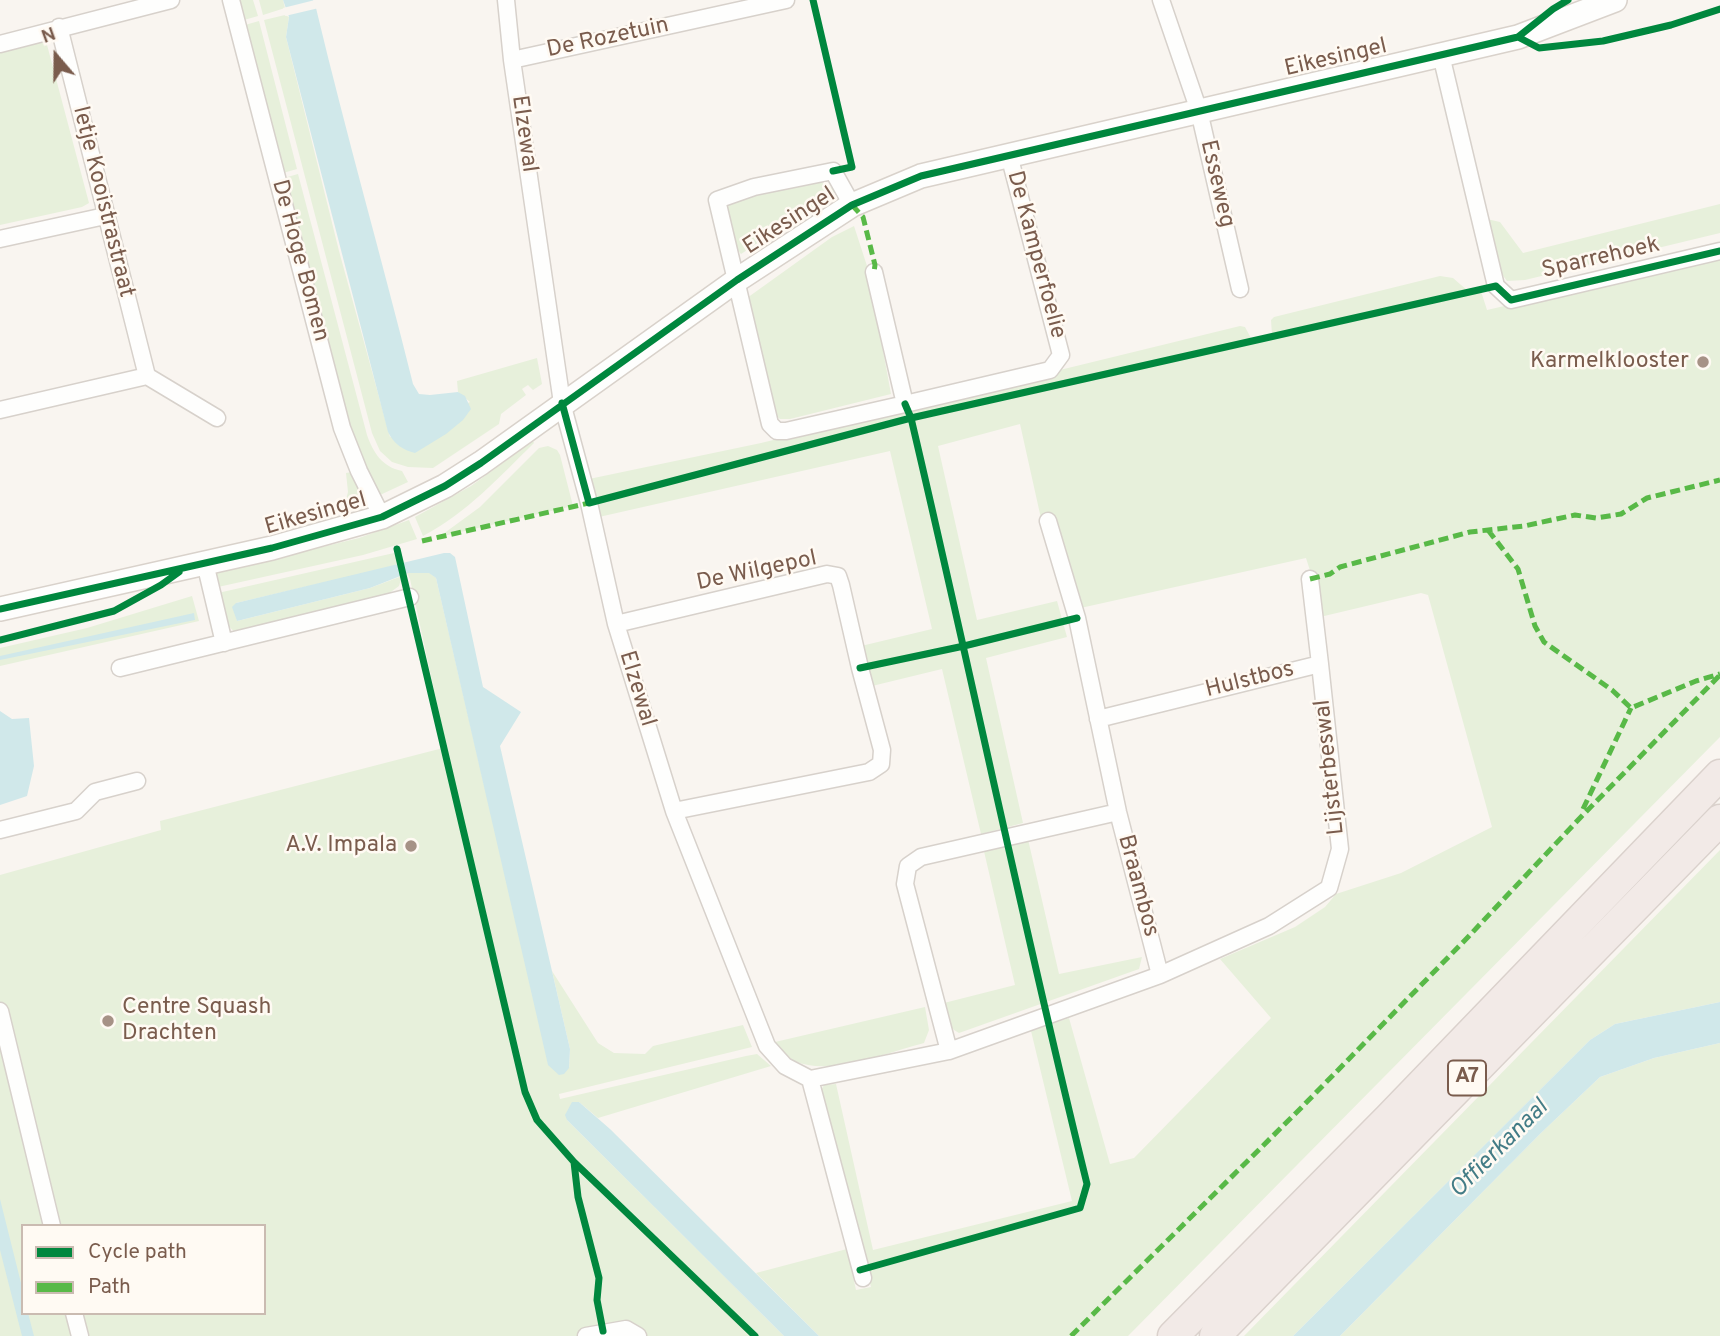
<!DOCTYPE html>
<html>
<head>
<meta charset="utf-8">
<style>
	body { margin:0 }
	#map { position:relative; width:1720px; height:1336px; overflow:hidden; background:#f9f5f0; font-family:Overpass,sans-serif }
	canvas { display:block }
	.legend { position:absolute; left:21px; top:1224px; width:245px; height:91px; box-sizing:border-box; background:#fffaf3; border:2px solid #cabbb1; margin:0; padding:9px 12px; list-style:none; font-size:21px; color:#7a5c4d }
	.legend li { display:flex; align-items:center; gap:14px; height:35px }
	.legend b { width:35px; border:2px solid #cabbb1 }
	.north { position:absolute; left:21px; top:21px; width:70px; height:70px; -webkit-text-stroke:5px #fffaf3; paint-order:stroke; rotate:340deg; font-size:19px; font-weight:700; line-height:28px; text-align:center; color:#7a5c4d }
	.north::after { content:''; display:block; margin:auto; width:24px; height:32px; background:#7a5c4d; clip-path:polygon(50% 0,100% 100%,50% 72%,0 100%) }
</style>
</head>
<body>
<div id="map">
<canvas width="1720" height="1336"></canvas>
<ul class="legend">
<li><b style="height:9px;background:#00873e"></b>Cycle path</li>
<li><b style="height:9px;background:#58b947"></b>Path</li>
</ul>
<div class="north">N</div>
</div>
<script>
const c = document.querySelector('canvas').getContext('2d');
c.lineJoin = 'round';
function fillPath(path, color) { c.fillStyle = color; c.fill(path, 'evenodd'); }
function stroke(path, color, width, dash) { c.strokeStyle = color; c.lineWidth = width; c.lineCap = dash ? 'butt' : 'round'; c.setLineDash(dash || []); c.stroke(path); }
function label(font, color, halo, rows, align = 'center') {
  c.font = font + ' Overpass,sans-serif'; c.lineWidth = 5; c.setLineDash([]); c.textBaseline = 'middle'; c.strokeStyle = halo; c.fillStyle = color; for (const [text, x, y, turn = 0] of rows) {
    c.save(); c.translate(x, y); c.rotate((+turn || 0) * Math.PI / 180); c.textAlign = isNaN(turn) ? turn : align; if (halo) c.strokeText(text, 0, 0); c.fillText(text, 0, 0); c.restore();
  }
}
fillPath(new Path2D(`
	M238 0H253L258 16 244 20Z
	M259 0H283L285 8 263 15Z
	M285 15 289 17 286 37 339 251 390 437 470 402 458 392 457 381 537 358 542 384 533 390 528 385 522 389 526 395 501 414 499 424 433 468 408 467 392 462 380 451 372 433 264 20Z
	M259 21 297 169 283 173 245 25Z
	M46 41 89 203 82 207 0 225V53Z
	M298 174 367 435C373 452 382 467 402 471L408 482 380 495 365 468 352 438 284 178Z
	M817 180 837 191 741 254 737 249 725 202Z
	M1720 204V233L1525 280 1507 281 1501 273 1487 219 1500 222 1523 253Z
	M854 226 868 269 891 394 790 419H780L773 413 747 298 832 237Z
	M1720 256V737L1128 1336H819L756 1273 847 1249 856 1290 871 1287 820 1092 824 1085 836 1084 873 1250 1072 1201 1031 1031 1069 1018 1110 1164 1134 1158 1271 1018 1220 959 1295 927 1325 907 1336 894 1401 873 1492 827 1428 595 1421 593 1320 617 1314 583 1306 558 1076 609 1042 523 1020 424 938 446 977 620 1057 601 1067 637 986 658 1023 823 981 834 942 669 868 687 857 647 932 629 890 451 599 517 589 479 761 443 1240 326 1245 327 1252 340 1272 335 1271 320 1274 317 1440 276 1453 278 1468 291 1480 288 1487 310Z
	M533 441 534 443C499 477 467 513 423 536L415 517 471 486Z
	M548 446 557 450 560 455 573 506 439 537 480 507 539 448Z
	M352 472 367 499 344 507 348 492 346 473Z
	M409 520 417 539 363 555 218 587 215 573 359 538Z
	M394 553 399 565 236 603 237 621 370 588 402 576 399 586 380 600 236 633 226 624 218 593Z
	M407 573H430L436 578 491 814 569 1068 570 1049 552 971 598 1043 614 1053 645 1054 653 1046 743 1025 752 1047 559 1094 560 1099 746 1056 757 1054 771 1066 598 1118 579 1102 567 1120 784 1336H0V875L161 830 160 821 443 748 444 751 447 750 410 579ZM23 1226H264V1313H23Z
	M192 596 199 621 0 666V648L87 628Z
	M1027 835 1059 974 1142 957 1139 969 959 1033C947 1027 944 1016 940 1004L1015 985 983 847Z
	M1720 850V1002L1615 1024 1590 1040 1293 1336H1244Z
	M925 1007 929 1030 924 1043C888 1052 830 1077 795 1061 787 1057 781 1048 775 1042Z
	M1720 1043V1336H1340L1541 1133 1600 1077 1654 1058Z`), '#e7f0db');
fillPath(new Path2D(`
	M283 0H313L316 8C346 134 382 259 413 384L419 394 430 395 458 392 465 396 471 409 463 420 446 434 415 453C403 450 394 444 388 432L286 37 289 17Z
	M444 553H450L455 557 483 687 521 712 500 746 570 1049 569 1068 564 1074 559 1075 548 1065 436 578 429 573H408L370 588 237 621 232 607 236 603Z
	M194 613 195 620 0 660V656Z
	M0 711 12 719 29 718 34 766 27 796 0 805Z
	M1720 1002V1043L1654 1058 1600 1077 1541 1133 1340 1336H1293L1590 1040 1615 1024Z
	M572 1102H579L610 1129 819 1336H784L567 1120 565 1115Z
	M0 1199 23 1291V1313H28L34 1336H22L0 1250Z`), '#d0e8ea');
fillPath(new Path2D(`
	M315 0 319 8 285 16 283 8Z`), '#f9f5f0');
const street = new Path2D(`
	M231 0 342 428 359 471 382 517
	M506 0 512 60 562 403 589 503 616 624 674 811 767 1046 785 1066 810 1079 863 1278
	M1161 0 1199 111 1240 289
	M59 27 147 376
	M0 44 171 0
	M1441 55 1496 286 1511 300 1720 251
	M512 60 786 0
	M852 205 833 171 754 187 717 200 770 424 777 431H786L905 404
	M0 239 105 216
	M874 272 905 404 1050 370 1061 355 1009 155
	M0 410 147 376 217 418
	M205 563 224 643
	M616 624 827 574 838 576 841 585 860 668 882 750 881 764 869 772 674 811
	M120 668 410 597
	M1098 719 1320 664 1310 579
	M0 830 76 811 95 792 137 781
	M1160 975 1269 926 1329 888 1340 849 1320 664
	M0 1011 52 1226
	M949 1051 905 884 908 866 921 857 1118 812
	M810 1079 949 1051 1160 975 1118 812 1077 618 1048 521
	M74 1313 80 1336
	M586 1336 626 1329 638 1336`);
const secondary = new Path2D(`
	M0 609 272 548 382 517 445 486 481 463 737 280 852 205 921 176 1518 37 1615 0`);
const highway = new Path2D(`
	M1173 1336 1389 1118 1720 775
	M1215 1336 1720 820`);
stroke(street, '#d7d1cb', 19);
stroke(secondary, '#d9d2cb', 26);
stroke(highway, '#dad1cc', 33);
stroke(street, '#fefefd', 16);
stroke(secondary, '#fefefd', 23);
stroke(highway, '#f2eae7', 30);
stroke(new Path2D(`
	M852 205 863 217 875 265 874 272
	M1488 530 1518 569 1535 626 1544 642 1612 690 1631 708 1696 681 1720 674
	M422 541 589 503
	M1310 579 1330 574 1340 567 1470 532 1524 526 1575 515 1596 518 1621 514 1647 498 1720 480
	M1583 809 1631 708
	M1071 1336 1298 1111 1469 936 1579 819 1720 675`), '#58b947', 5, [10, 5]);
stroke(new Path2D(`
	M813 0 852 167 833 171
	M1518 37 1539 48 1603 41 1671 25 1720 9
	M562 403 589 503 911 418 1496 286 1511 300 1720 251
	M397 549 525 1092 537 1120 574 1162 578 1197 599 1278 597 1300 603 1331
	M0 609 272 548 382 517 445 486 481 463 737 280 852 205 921 176 1518 37 1553 9 1568 0
	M0 640 114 611 161 585 179 572
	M860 668 964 646 1077 618
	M574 1162 755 1336
	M860 1270 1080 1208 1087 1184C1024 930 971 673 911 418L905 404`), '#00873e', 7);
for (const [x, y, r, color] of [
	[1703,362,7,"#a69286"],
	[411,846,7,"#a69286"],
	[108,1021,7,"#a69286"]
]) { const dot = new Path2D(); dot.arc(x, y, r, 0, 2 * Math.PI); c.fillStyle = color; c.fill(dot); stroke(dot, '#fffaf3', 2.5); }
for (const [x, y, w] of [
	[1467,1078,38]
]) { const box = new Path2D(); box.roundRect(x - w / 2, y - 17.5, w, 35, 5); c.fillStyle = '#fffaf3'; c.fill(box); stroke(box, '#7a5c4d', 2); }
label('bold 21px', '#7a5c4d', null, [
	["A7",1467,1078]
]);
label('23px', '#7a5c4d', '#fffaf3', [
	["De Rozetuin",608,39,-12],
	["Eikesingel",1336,59,-13],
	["Elzewal",523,134,82],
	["Esseweg",1216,184,77],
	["Ietje Kooistrastraat",102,202,76],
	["Eikesingel",790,222,-33],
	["De Kamperfoelie",1035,255,75],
	["Sparrehoek",1601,259,-13],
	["De Hoge Bomen",299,261,75],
	["Eikesingel",316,515,-16],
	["De Wilgepol",757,572,-12],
	["Hulstbos",1250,681,-14],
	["Elzewal",636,689,73],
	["Lijsterbeswal",1331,767,-96],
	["Braambos",1137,886,75]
]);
label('23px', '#7a5c4d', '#fffaf3', [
	["Karmelklooster",1689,362],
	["A.V. Impala",397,846],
	["Centre Squash",122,1008,"left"],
	["Drachten",122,1034,"left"]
], 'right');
label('italic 24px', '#437c86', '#fffaf3', [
	["Offierkanaal",1500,1150,-45]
]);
</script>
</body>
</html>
